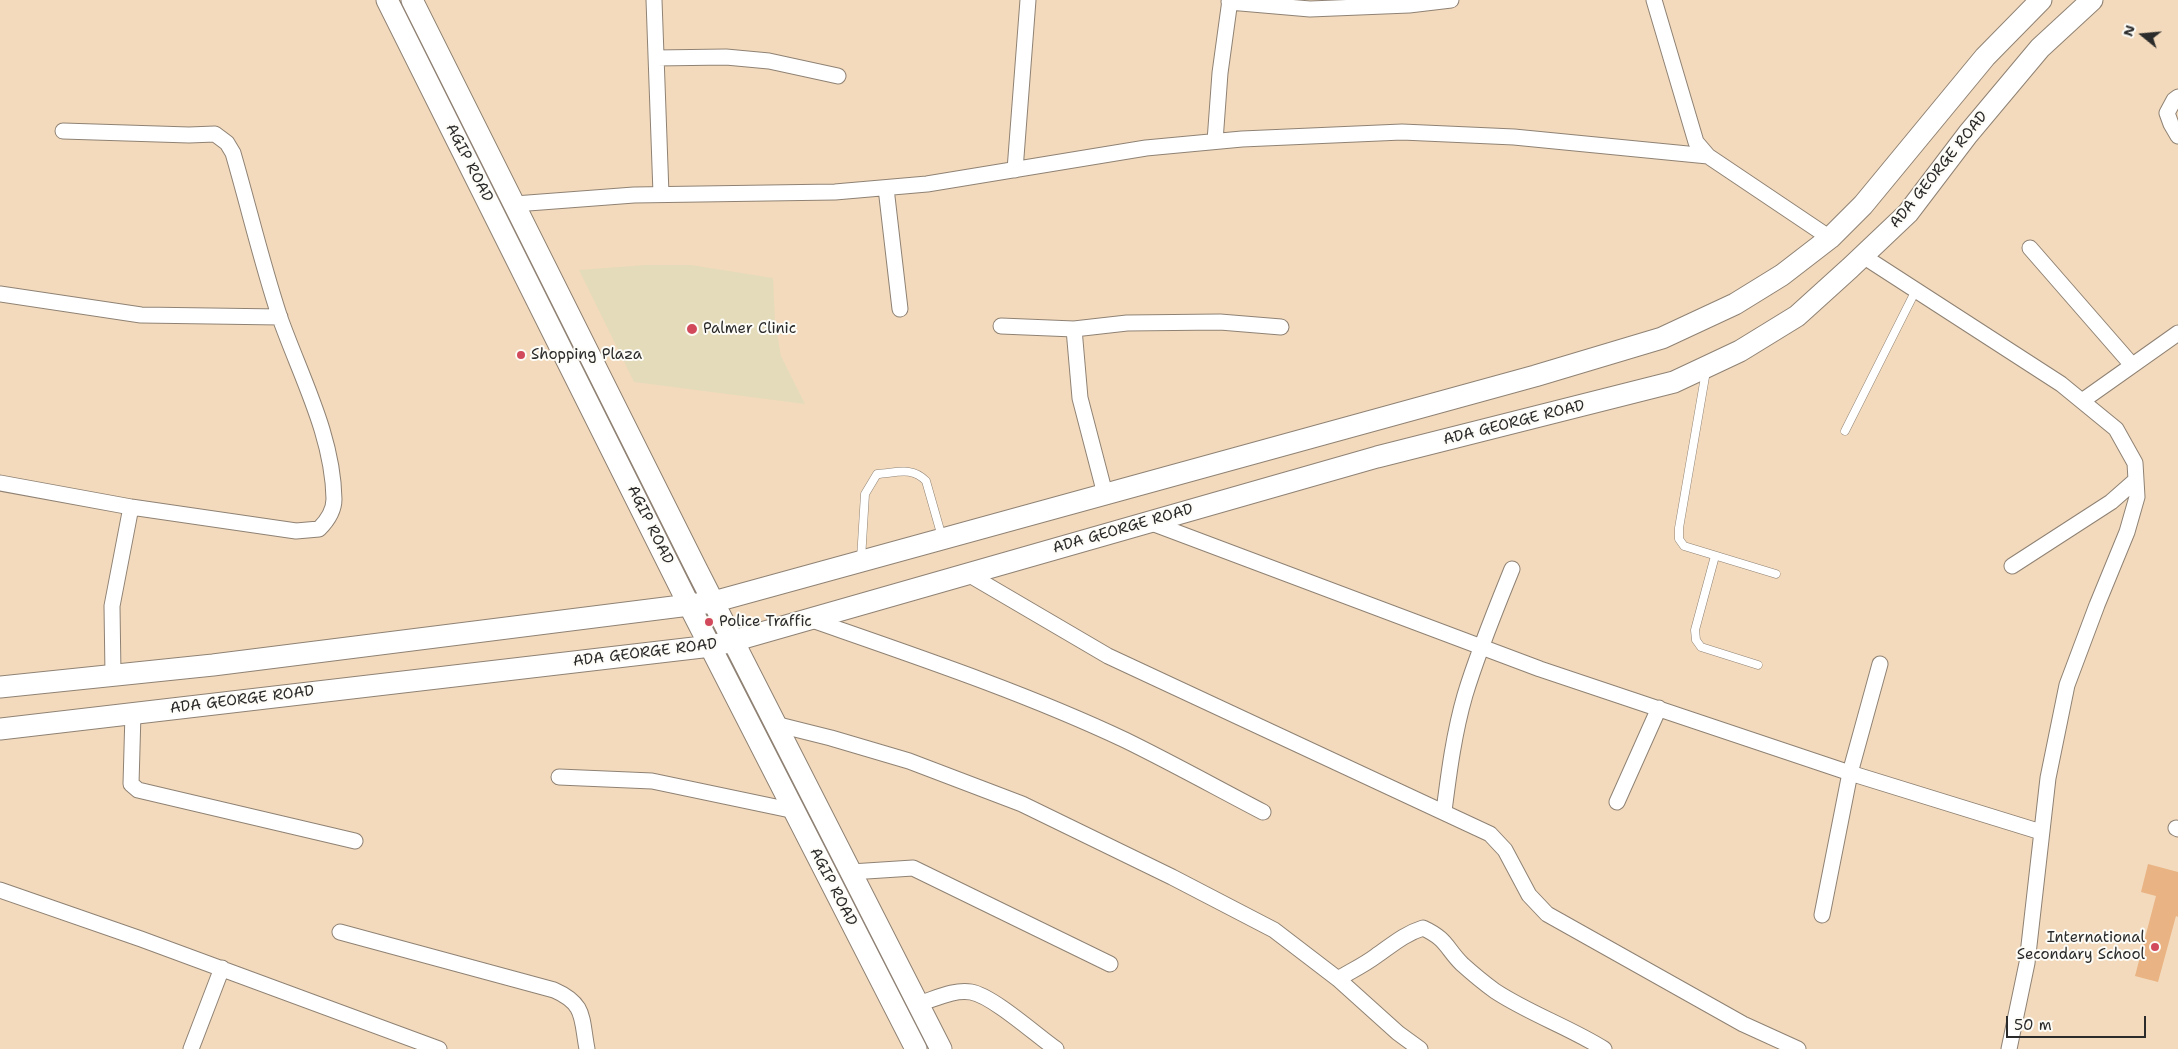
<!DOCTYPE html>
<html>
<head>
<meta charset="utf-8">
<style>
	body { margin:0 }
	#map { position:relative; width:2178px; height:1049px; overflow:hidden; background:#f3dabc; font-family:"Shantell Sans",sans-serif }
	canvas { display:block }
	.north { position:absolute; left:2118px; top:10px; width:50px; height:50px; -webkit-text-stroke:4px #fdfcf7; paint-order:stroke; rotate:287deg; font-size:14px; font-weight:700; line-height:20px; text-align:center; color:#2b2b2b }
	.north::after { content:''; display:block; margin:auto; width:18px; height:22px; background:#2b2b2b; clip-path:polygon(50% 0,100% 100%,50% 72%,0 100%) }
	.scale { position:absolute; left:2006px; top:1016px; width:140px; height:22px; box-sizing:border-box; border:2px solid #2b2b2b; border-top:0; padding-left:6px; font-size:15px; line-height:18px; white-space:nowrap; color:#2b2b2b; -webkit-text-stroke:4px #fdfcf7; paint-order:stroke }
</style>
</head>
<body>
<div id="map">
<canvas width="2178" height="1049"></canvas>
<div class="north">N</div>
<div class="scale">50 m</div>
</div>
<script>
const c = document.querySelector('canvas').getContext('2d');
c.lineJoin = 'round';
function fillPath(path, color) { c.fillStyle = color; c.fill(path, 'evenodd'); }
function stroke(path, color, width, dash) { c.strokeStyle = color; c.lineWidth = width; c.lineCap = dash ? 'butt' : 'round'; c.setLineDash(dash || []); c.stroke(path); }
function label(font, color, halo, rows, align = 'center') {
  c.font = font + ' "Shantell Sans",sans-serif'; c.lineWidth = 4; c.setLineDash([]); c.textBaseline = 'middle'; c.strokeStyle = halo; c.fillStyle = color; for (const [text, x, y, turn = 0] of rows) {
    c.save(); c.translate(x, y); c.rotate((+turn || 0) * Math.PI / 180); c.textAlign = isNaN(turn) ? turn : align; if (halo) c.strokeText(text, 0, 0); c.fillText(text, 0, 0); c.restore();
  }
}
fillPath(new Path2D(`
	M645 265H691L773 278 775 321 781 356 805 404 634 382 579 270Z`), '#e4dbba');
fillPath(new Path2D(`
	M2148 864 2178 872V917L2176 916 2158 982 2135 976 2156 896 2141 892Z`), '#e9b383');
const lane = new Path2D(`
	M1706 371 1679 528V539L1684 546 1776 574
	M1845 431 1916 290
	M1715 556 1695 630 1696 640 1701 647 1758 665
	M861 559 865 494 877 474C896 473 912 466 926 481L942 537`);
const street = new Path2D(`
	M654 0 661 194
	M1654 0 1696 142 1708 156 1830 238
	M1229 2 1310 9 1409 5 1451 0
	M656 58 726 57 769 61 838 76
	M2178 97 2174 100 2167 113 2171 124 2178 136
	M1215 141 1220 73 1230 0
	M1015 170 1028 0
	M886 188 900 309
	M515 204 634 195 835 192 927 184 1146 148 1242 139 1402 132 1514 137 1708 156
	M2030 248 2132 365
	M1863 256 2061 384 2116 429 2135 463 2137 497 2127 532 2097 605 2067 685 2048 778 2027 963 2009 1049
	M0 294 141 315 280 317
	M1001 326 1074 329 1127 323 1220 322 1281 327
	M1074 329 1080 398 1105 494
	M2082 401 2178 333
	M0 483 131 507 296 531 319 529C327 521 334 511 334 499 333 436 301 377 280 318 262 264 249 208 233 153L227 143 215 134 189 135 63 131
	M1149 522 1540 669 1850 773 2041 832
	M2012 566 2111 502 2136 480
	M968 574 1108 656 1490 834 1505 850 1529 895 1547 914 1743 1024 1798 1049
	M809 619C915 656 1023 692 1125 740 1172 763 1217 788 1263 812
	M113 675 112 606 131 507
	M133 713 131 784 138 790 355 841
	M775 724 831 738 909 761 1022 804 1172 877 1274 930 1338 979 1398 1033 1420 1049
	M559 777 652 781 795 811
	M1617 802 1659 708
	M1444 811C1449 772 1454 733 1465 695 1478 652 1495 611 1512 569
	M2176 828 2178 829
	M851 872 913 868 1110 964
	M0 890 141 939 439 1049
	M1822 915 1850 773 1880 664
	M340 932 554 990C586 1004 581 1018 587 1049
	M1338 979C1351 971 1364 965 1376 956 1392 945 1404 934 1423 928 1447 939 1446 948 1462 964 1472 973 1484 983 1495 991 1530 1014 1569 1027 1604 1049
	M918 1004C935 999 954 989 971 992 993 996 1036 1035 1056 1049
	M191 1049 222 968`);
const secondary = new Path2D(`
	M387 0 689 605 916 1049
	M412 0 697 570 941 1049
	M0 687 213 665 713 602 1535 376 1662 338 1735 304 1782 275 1830 238 1863 205 1985 57 2041 0
	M0 729 711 646 733 641 1377 457 1674 382 1706 367 1740 351 1797 316 1850 268 1908 213 1968 134 2040 48 2092 0`);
stroke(lane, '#8f8274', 9);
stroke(street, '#8f8274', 17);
stroke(secondary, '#8f8274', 23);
stroke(lane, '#fff', 8);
stroke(street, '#fff', 15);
stroke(secondary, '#fff', 21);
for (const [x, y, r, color] of [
	[692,329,6,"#d1495b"],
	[521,355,5,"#d1495b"],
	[709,622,5,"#d1495b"],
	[2155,947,5,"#d1495b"]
]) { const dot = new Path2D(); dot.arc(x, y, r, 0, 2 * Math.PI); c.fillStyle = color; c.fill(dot); stroke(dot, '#fdfcf7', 2); }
label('15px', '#2b2b2b', '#fdfcf7', [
	["AGIP ROAD",469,163,63],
	["ADA GEORGE ROAD",1939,170,-51],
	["ADA GEORGE ROAD",1514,423,-14],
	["AGIP ROAD",650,525,64],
	["ADA GEORGE ROAD",1123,529,-16],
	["ADA GEORGE ROAD",645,653,-7],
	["ADA GEORGE ROAD",242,700,-7],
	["AGIP ROAD",833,887,63]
]);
label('15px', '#2b2b2b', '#fdfcf7', [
	["Palmer Clinic",703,329],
	["Shopping Plaza",531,355],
	["Police Traffic",719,622],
	["International",2145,938,"right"],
	["Secondary School",2145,955,"right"]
], 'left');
</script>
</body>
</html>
